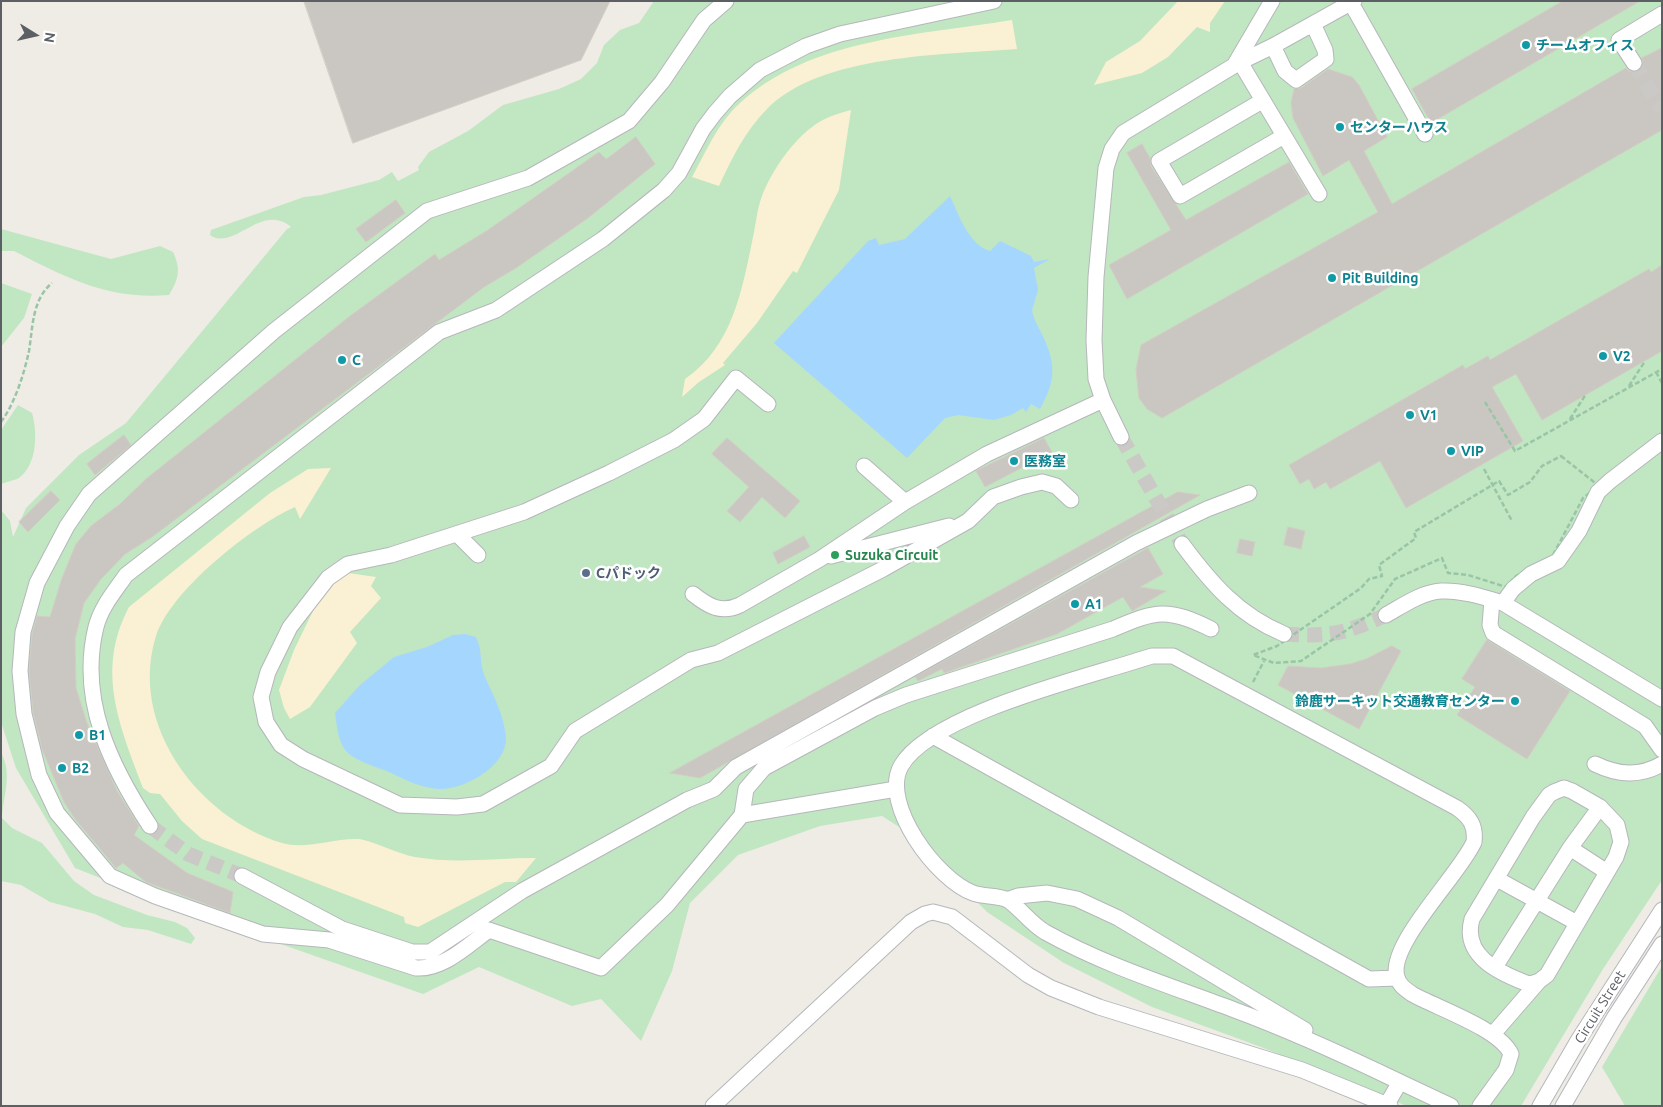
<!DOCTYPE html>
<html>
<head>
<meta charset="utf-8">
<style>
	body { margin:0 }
	#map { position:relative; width:1663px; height:1107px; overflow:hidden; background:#efece5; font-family:Ubuntu,sans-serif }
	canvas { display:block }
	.frame { position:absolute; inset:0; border:2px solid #5c6065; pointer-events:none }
	.north { position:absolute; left:10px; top:10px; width:50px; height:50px; -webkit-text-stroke:4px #fff; paint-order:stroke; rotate:100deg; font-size:14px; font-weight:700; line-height:20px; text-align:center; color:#5c6065 }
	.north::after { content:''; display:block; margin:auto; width:18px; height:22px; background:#5c6065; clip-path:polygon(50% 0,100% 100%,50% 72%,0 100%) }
</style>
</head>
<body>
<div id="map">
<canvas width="1663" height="1107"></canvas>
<div class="frame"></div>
<div class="north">N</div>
</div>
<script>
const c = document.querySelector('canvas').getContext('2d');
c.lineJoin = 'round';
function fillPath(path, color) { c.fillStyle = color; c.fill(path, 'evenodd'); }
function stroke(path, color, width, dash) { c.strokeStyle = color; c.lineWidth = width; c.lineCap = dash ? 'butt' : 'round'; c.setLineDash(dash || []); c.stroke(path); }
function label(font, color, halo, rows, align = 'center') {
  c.font = font + ' Ubuntu,"Noto Sans JP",sans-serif'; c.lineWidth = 5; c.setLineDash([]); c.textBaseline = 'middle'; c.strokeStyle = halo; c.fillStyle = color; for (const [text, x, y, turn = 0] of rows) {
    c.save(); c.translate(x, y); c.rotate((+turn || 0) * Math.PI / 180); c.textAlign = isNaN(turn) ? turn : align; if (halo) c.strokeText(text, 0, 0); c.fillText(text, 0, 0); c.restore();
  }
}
fillPath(new Path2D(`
	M654 1H1662V880L1603 969 1521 1106H1407L1261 1047 1152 1007 1064 963 987 912 910 834 882 816 820 826 738 855 690 903 672 971 641 1041 601 999 572 1006 479 967 423 994 164 903 75 868 16 768 1 722V510L10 521 13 537 26 508 79 455 126 423 287 229 291 227C261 202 234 252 210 235L211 230 304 197 321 195 379 180 392 172 398 181 419 170 418 167 429 152 468 131 503 105 559 89 581 79 597 63 604 45 620 30 639 23Z
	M1 229 111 259 160 246 173 252C181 269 179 279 169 295 108 300 67 278 14 251H1Z
	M1 283 32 294 24 318 1 347Z
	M18 405 32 413C38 433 37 468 17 479 12 481 6 482 1 484V430Z
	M1 753C13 773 3 796 2 818L12 828 42 843 74 881 94 895 147 915 175 922 187 928 195 938 191 944 148 930 123 927 95 914 50 902 21 885 1 881Z
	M1662 966V1106H1625L1602 1067Z`), '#c1e6c2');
fillPath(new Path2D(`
	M1178 1H1225L1210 23V32L1197 27 1168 57 1142 73 1094 85 1106 62 1140 41Z
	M1012 20 1017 49C944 55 821 54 767 109 745 131 732 158 719 186L692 177C706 152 718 123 739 104 810 38 921 35 1012 20Z
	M851 110 839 190 797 273 793 271 757 323 723 363 725 365 699 382 682 397 685 379C733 346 742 290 753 237 756 224 757 209 762 196 772 170 793 140 816 124 827 117 839 113 851 110Z
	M331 468 300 519 295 507C252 526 171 590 156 636 128 725 199 818 282 843 306 850 333 838 358 839 371 840 398 854 415 857 454 864 496 858 536 858L516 882H505L418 927 405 923 404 917 202 839 182 821 160 794 150 793 143 788C120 726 95 671 129 607L270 493 308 469Z
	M348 573 376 577 371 586 381 598 350 632 357 643 310 707 290 719 284 708 279 690 294 650 313 611 312 602 340 575Z`), '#faf1d4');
fillPath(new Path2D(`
	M950 196C959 215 968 244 990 251L1000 241 1031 256 1034 262 1050 259 1034 268 1038 290 1032 310C1034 323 1043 333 1047 346 1057 371 1052 387 1040 409L1031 404 1026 412 1023 408 1011 415 994 420 958 415 945 418 907 458 774 343 868 241 876 238 879 245 905 239Z
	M465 634 476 637C483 651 479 664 485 677 494 697 504 715 506 738 507 766 464 790 439 789 421 788 406 780 389 772 377 767 358 762 348 753 338 744 337 726 335 713L360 685 394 657 427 647 453 635Z`), '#a5d7fe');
const building = new Path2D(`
	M304 1H610L581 60 353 143Z
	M1563 1H1640L1431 123 1412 89Z
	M1662 48V130L1162 418 1147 409 1139 398 1136 370 1141 345 1378 212 1349 160 1323 176 1293 118 1291 103 1294 89 1301 88 1328 69 1352 77 1359 85 1387 137 1364 151 1392 204 1626 68 1630 72 1639 71 1643 67 1642 58Z
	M636 137 655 164 588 218 516 268 484 287 152 537 125 554 101 579 84 603 75 639 76 688 87 723 117 791 139 826 134 835 187 873 233 892 230 913 146 882 123 863 116 868 75 819 64 802 42 749 33 712 29 671 32 634 37 616 50 617 62 578 76 544 91 526 120 504 146 479 350 316 435 254 439 260 488 230 599 152 606 159Z
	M1142 144 1150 158 1151 166 1186 220 1289 162 1308 194 1127 299 1109 265 1171 230 1127 153Z
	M396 200 405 213 366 242 356 229Z
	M1662 265V351L1542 420 1516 374 1492 387 1523 441 1406 508 1380 461 1330 489 1326 482 1314 489 1309 479 1300 484 1289 465 1463 365 1465 369 1488 356 1490 360 1649 269 1651 272Z
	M124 435 131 445 95 475 87 464Z
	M727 438 800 501 785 518 762 497 740 522 727 511 749 487 712 454Z
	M1044 438 1052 452 985 487 976 471Z
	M51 491 60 500 28 532 19 522Z
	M1178 492 1200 495 700 778 670 773Z
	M1288 527 1305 531 1301 549 1284 545Z
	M804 536 810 547 778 564 773 553Z
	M1240 539 1255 542 1252 556 1237 553Z
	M1148 548 1163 574 1140 587 1166 591 1132 611 1123 597 1057 634 944 673 942 669 918 681 915 677Z
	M1487 640 1570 691 1527 759 1457 715 1475 687 1462 679Z
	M1392 646 1401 651 1359 729 1278 685 1288 666 1321 668 1350 664 1366 659Z`);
fillPath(building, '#cac7c2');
stroke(building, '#d3cec3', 1);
stroke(new Path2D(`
	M1634 63 1662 110
	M1121 437 1182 544
	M1284 634C1330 637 1344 634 1386 615
	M150 826 188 854 242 876`), '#cac9c5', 15, [15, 8]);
const minor = new Path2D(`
	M726 1 704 20 662 82 629 121 528 178 427 211 274 331 89 494 67 526 37 583 23 632 20 671 24 714 39 775 57 813 110 876 155 896 263 934 329 940 416 968C443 970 468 945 489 930L601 968 667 905 742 815 746 789 764 768 875 708 906 695 1113 629C1156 610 1169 608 1211 629
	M1351 3 1425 134
	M1273 46 1285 71 1296 80 1326 59 1325 50 1313 24
	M1240 62 1319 194
	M1634 63 1619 40 1662 14
	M1235 64 1272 1
	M1262 101 1159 161 1180 196 1284 136
	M768 404 736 378 704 419 674 440 609 473 524 512 391 555 348 564 328 578 290 627 268 672 261 697 266 722 281 745 303 759 400 805 457 807 483 804 551 766 575 731 691 660 718 653 883 569 968 521 993 497 1021 487 1042 482 1056 486 1071 500
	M1121 437 1103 400 1096 379 1094 340 1096 277 1106 168 1112 149 1123 133 1240 62 1273 46 1354 1
	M864 466 905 502
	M457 534 478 555
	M1182 544C1211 583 1238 615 1284 634
	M831 556 949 526
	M693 594C708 606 721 614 740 605L820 559 905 502 987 454 1103 400
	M1492 600 1490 625 1493 633 1645 726 1662 750
	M1503 603 1513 589 1531 574 1558 561 1579 531 1598 492 1610 481 1662 441
	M1386 615C1402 606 1422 592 1441 591 1461 590 1483 597 1503 603L1662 699
	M933 736 1369 979 1397 978
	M1595 764C1618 775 1639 777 1662 764
	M742 815 896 789
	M150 826C111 767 78 700 96 627 101 607 115 591 126 575L439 332 496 310 603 239 664 190 679 173 703 129 715 113 730 96 760 70 806 46 840 34 994 1
	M1570 848 1607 872
	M242 876 342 929 412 952H430L522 891 687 800 714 789 736 767 1136 543 1207 509 1249 493
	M1497 879 1577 923
	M1007 900 1018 896 1047 893 1077 899 1118 918 1305 1030
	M1495 967 1570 848 1600 807
	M1493 1034 1539 981 1547 975 1616 857 1621 842 1617 825 1600 807 1572 791 1564 788 1554 792 1549 795 1533 817 1472 919C1462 955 1497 972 1526 983L1530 984 1539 981
	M1400 1082C1344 1055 1289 1030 1232 1009 1168 985 1104 965 1045 932 1030 923 1021 909 1008 900 998 895 983 897 973 893 937 880 880 804 901 766 930 715 1083 678 1139 660L1152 656H1173L1457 808C1470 817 1476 826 1474 842 1460 874 1387 945 1397 977 1399 985 1405 989 1412 994 1437 1008 1500 1029 1511 1054L1506 1070 1480 1106
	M1387 1104 1400 1082 1451 1106
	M713 1106 911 922 925 914 933 912 952 917 1028 975 1051 988 1099 1007 1302 1070 1390 1106
	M1540 1106 1579 1039 1662 910
	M1563 1106 1614 1018 1662 944`);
stroke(minor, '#b5b7bb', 17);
stroke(new Path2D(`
	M1656 372 1662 383
	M1629 386 1645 361
	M1485 402 1515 451 1662 369
	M1570 419 1586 394
	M1 422C15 403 24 374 29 351 33 326 32 300 52 283
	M1561 456 1599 486 1583 498 1552 557 1516 576 1506 587 1468 575 1448 573 1442 558 1395 579 1370 614 1301 661 1274 663 1253 655 1277 646 1361 588 1369 579 1382 576 1379 565 1416 538 1414 532 1499 481 1508 495 1530 482 1542 466Z
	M1484 469 1512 521
	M1253 682 1264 661`), '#99c5a6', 2.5, [5, 2.5]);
stroke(minor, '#fff', 15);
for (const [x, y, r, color] of [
	[1526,45,5,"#0f9aa8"],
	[1340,127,5,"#0f9aa8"],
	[1332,278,5,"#0f9aa8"],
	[1603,356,5,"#0f9aa8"],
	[342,360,5,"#0f9aa8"],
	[1410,415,5,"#0f9aa8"],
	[1451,451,5,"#0f9aa8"],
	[1014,461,5,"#0f9aa8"],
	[835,555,5,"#2e9e5b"],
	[586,573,5,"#5c6f8a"],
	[1075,604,5,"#0f9aa8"],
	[1515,701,5,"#0f9aa8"],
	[79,735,5,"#0f9aa8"],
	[62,768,5,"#0f9aa8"]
]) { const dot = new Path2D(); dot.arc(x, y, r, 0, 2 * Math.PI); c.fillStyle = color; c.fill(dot); stroke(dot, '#fff', 2); }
label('bold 14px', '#0d838f', '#fff', [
	["チームオフィス",1536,45],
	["センターハウス",1350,127],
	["Pit Building",1342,278],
	["V2",1613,356],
	["C",352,360],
	["V1",1420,415],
	["VIP",1461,451],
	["医務室",1024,461],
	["A1",1085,604],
	["鈴鹿サーキット交通教育センター",1505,701,"right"],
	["B1",89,735],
	["B2",72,768]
], 'left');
label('bold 14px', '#27864d', '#fff', [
	["Suzuka Circuit",845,555]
], 'left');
label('bold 14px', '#4e5e75', '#fff', [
	["Cパドック",596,573]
], 'left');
label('14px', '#5c6065', '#fff', [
	["Circuit Street",1600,1007,-58]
]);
</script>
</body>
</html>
